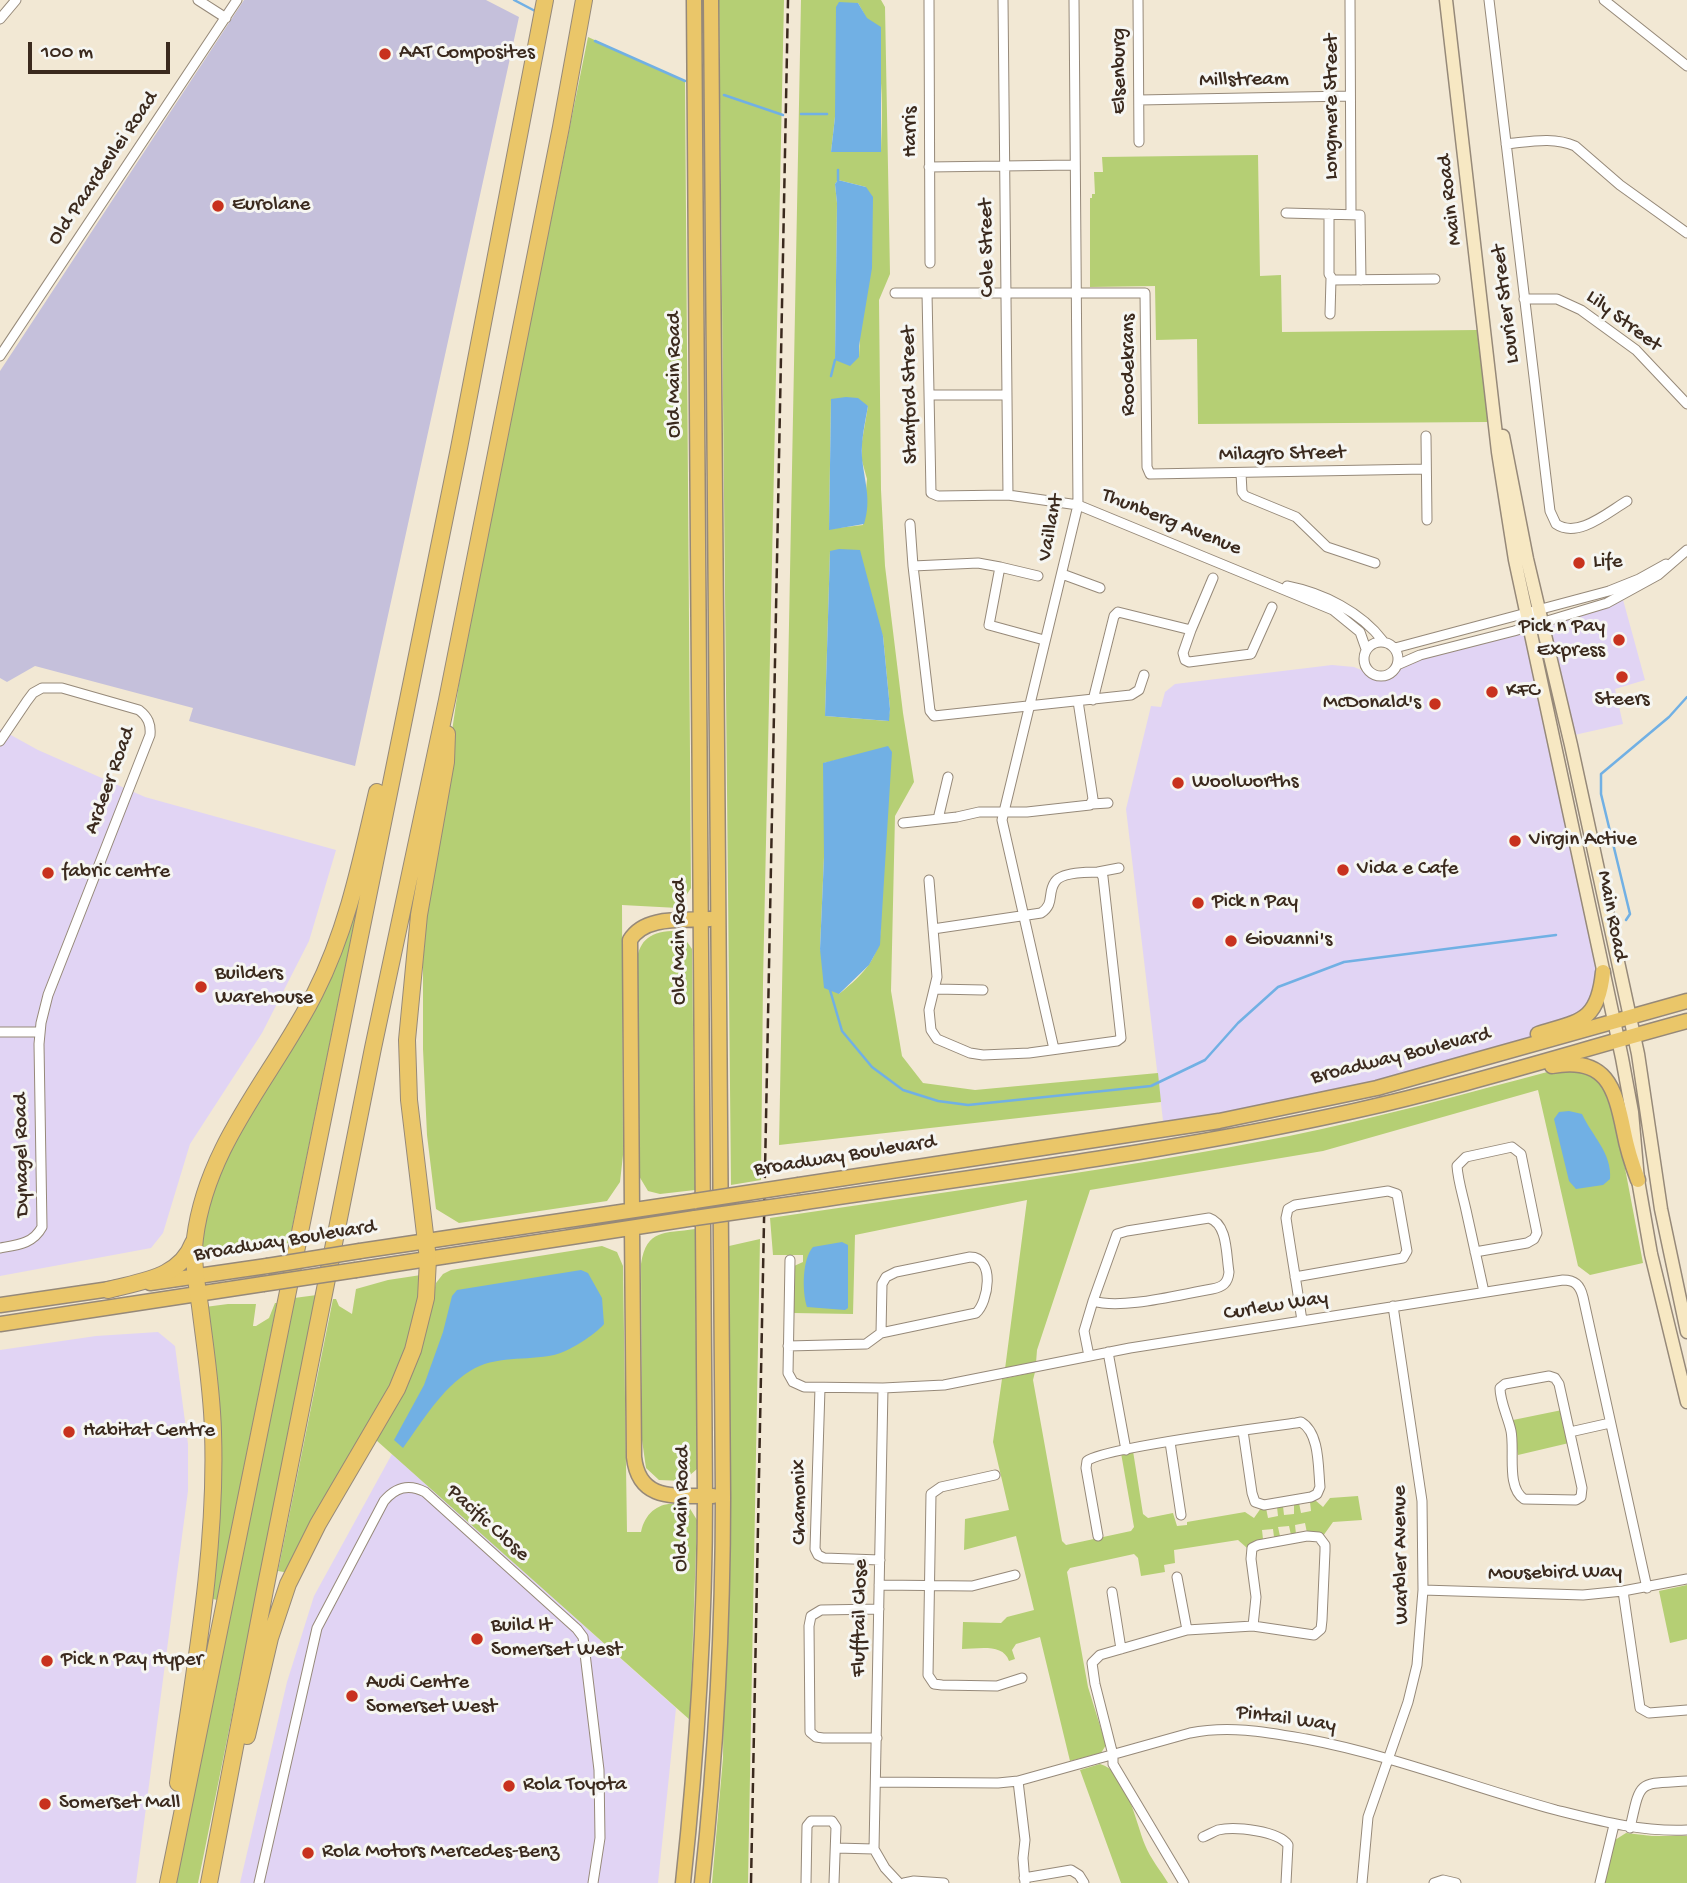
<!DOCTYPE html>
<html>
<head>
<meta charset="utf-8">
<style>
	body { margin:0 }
	#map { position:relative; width:1687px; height:1883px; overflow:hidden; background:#f2e8d4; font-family:"Gochi Hand",sans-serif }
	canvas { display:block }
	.scale { position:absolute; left:28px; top:42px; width:142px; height:32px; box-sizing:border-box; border:4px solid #3b2a1e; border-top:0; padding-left:9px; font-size:21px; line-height:24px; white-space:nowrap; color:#3b2a1e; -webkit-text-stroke:5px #f6f6f2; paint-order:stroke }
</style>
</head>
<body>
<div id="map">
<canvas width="1687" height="1883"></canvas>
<div class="scale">100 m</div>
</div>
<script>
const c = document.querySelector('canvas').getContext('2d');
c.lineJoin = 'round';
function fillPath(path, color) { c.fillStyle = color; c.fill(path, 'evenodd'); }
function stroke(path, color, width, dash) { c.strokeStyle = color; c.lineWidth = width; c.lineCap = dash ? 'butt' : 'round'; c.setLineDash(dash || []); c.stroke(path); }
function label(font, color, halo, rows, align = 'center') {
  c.font = font + ' "Gochi Hand",sans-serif'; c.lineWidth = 6; c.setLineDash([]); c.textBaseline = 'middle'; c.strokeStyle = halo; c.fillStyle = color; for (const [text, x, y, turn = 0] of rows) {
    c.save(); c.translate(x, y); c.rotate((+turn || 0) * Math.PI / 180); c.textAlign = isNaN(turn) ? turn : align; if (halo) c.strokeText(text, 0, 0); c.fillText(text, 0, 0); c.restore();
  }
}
fillPath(new Path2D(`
	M1622 596 1645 680 1615 689 1623 724 1570 736 1543 623Z
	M1528 627 1603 980 1577 1021 1453 1064 1164 1129 1126 809 1151 706 1161 707 1165 692 1175 684 1332 665 1354 667 1378 677 1386 676 1398 666Z
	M0 729 38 750 145 797 336 850 309 941 262 1033 190 1144 163 1233 151 1248 0 1276Z
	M158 1332 175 1346 188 1444V1491L136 1883H0V1350L96 1336Z
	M392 1454 676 1708 658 1883H240L287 1682 314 1596Z`), '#e1d4f4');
fillPath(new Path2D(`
	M244 0H486L519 17 355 766 189 721 193 708 35 666 7 682 0 678V371Z`), '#c5c0db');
fillPath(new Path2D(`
	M719 0H784L763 982 761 1180 731 1185Z
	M801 0H881L885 7 890 274 879 300 881 490 885 566 903 713 914 782 895 816 891 991 902 1056 923 1083 975 1090 1158 1073 1161 1102 779 1145ZM858 3C885 47 883 102 881 151L831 152 835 117ZM838 180 866 187 859 357 835 360 837 203 835 184ZM831 399 868 406 862 441V461L867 479 863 525 829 529ZM830 551 883 636 890 709 888 721 825 716ZM867 753 881 924C880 958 865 973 839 994L820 949 824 857V763Z
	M588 37 685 81 691 888 678 908 622 905 623 1155 620 1182 607 1201 459 1223 436 1209 427 1135 423 1049V962L430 881 463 656Z
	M1258 155 1260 276 1281 275 1282 332 1477 330 1488 422 1198 424 1197 339 1156 340 1155 286 1090 287V198H1092V194H1095L1094 172H1103L1102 157Z
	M353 913 356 914 289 1243 201 1260V1236L217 1176Z
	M672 931 681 933 692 949 695 1190 660 1194 648 1191 639 1176 636 966C638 942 648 932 672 931Z
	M1578 1069C1598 1077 1605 1084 1613 1105L1643 1263 1590 1275 1578 1266 1538 1090 1323 1151 1090 1190 1037 1350 1036 1363 1005 1369 1027 1200 855 1235 853 1314 793 1313 794 1266 803 1262V1255H773L770 1218C943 1192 1117 1170 1289 1136 1377 1118 1464 1094 1551 1071Z
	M695 1229 697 1469 683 1481 659 1480 646 1468 642 1440 641 1264C647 1228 664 1234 695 1229Z
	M760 1239 748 1883H712L723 1758 729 1246Z
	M602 1246 617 1252 623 1266 627 1532H641C646 1508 666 1498 689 1507L697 1520 690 1720 376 1440 430 1308 436 1283 443 1274 451 1270Z
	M421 1275V1292L405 1361 289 1573 278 1571 333 1299H336L339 1306 352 1314 356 1289 388 1280Z
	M317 1295 198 1883H176L294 1298Z
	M275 1303H277L217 1600 209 1598 205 1307 228 1304H256L253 1326H256L269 1318Z
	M1035 1372 1033 1380 1062 1541 1066 1545 1131 1531 1134 1527 1121 1453 1133 1451 1143 1514 1148 1518 1173 1513 1177 1526 1187 1525V1522L1245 1512 1254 1518 1261 1508H1266L1268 1518 1278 1516 1277 1507 1283 1506 1284 1515 1294 1514V1504L1299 1503 1301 1513 1311 1511 1310 1502 1315 1500 1323 1507 1330 1498 1358 1496 1362 1520 1333 1522 1323 1536 1317 1533H1307L1305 1523 1295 1525 1296 1534 1291 1535 1289 1526 1278 1527 1280 1536 1274 1537 1273 1529 1262 1530 1263 1539 1254 1541 1247 1548 1238 1540 1174 1550 1175 1563 1164 1565 1165 1572 1141 1576 1138 1558 1134 1554 1070 1568 1067 1572 1088 1687 1106 1745 1101 1753 1070 1761 1040 1637 1016 1644 1012 1650 1015 1659 1009 1661C1003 1643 978 1649 962 1649L963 1622 1001 1623 1007 1617 1034 1610 1016 1536 964 1550 965 1519 1009 1510 993 1442 1002 1379Z
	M1562 1410 1569 1443 1518 1455 1513 1420Z
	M1687 1585V1639L1670 1643 1659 1591Z
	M1100 1764C1126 1770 1136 1823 1145 1845 1150 1858 1161 1871 1168 1883H1121L1080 1770Z
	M1626 1833 1652 1836H1687V1883H1604L1615 1840Z`), '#b5cf74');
fillPath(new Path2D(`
	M839 2 858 3 867 18 881 27V152H831L835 117 836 7Z
	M838 180 866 187 873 197 872 268 859 346V357L850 366 835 360 837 203 835 184Z
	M846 397 858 398 868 406C865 423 861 440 862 457 864 481 872 499 864 524L829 530 831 399Z
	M839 549 860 550 883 636 890 709 889 721 825 716 830 551Z
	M888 746 892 752 880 945 869 965 839 994 824 988 820 949 824 857 823 763Z
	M1569 1111 1582 1114C1592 1136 1612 1153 1610 1179L1603 1185 1576 1189 1569 1181 1554 1119 1559 1112Z
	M842 1242 848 1245V1308L845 1310 807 1307C802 1292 802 1259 813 1247Z
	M581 1270 588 1273 602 1298 604 1324C595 1335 568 1352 554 1355 526 1361 495 1355 470 1371 441 1389 422 1422 403 1448L394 1440 424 1385 443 1332 452 1296 457 1290Z`), '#71b0e4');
stroke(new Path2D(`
	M514 0 537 12
	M595 41 685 81
	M724 95 783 115
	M801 114H827
	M838 170V180
	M831 376 835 360
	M1626 920 1630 914 1601 794V774L1669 717 1687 697
	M830 990 842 1031 872 1067 903 1090 938 1101 968 1105 1151 1086 1205 1060 1238 1023 1278 987 1344 962 1556 935`), '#71b0e4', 2.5);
const street = new Path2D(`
	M198 0 226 18
	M929 0 930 263
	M1003 0 1008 495
	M1138 0 1139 142
	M1350 0 1351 213
	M1489 0 1550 511 1556 524C1578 539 1608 512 1627 501
	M1604 0 1687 66
	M0 19 16 0
	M1139 100 1350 96
	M1506 144C1528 142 1553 136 1575 146L1620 185 1687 233
	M929 167 1075 165
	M1286 213 1360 215 1361 280
	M1329 214V274L1333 280 1435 279
	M895 293H1145L1147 467 1150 474 1426 469
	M927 293 931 493 938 496 1008 495 1078 505 1333 610 1360 632 1366 649
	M1524 299H1557L1581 310 1636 350 1687 404
	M1330 314 1331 279
	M0 356 237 0
	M929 395H1006
	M1426 436 1427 520
	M1241 473 1242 492 1245 496 1296 517 1327 547 1375 563
	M910 524 913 566
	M1000 567 1038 576
	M1062 574 1100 588
	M1287 586C1323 593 1361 612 1383 641
	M1191 630 1213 578
	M1044 640 989 625 1000 567 978 563 913 566 930 711 934 716 1131 695 1139 690 1144 675
	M1364 659a17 17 0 1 1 34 0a17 17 0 1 1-34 0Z
	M1395 648 1609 591 1639 579 1666 564
	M1397 665 1420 655 1514 631 1607 603 1658 575 1687 550
	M1093 700 1114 616 1118 612 1191 630 1183 653 1185 660 1189 662 1251 654 1272 607
	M0 741 27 701 33 693 42 688H62L139 710C148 717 151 724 150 735L48 995 41 1023 39 1044 42 1227C33 1244 17 1245 0 1248
	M1092 804 1108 803
	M938 819 948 777
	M903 823 957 817 979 812H1027L1090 805 1093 799 1078 701
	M1098 872 1119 868
	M929 880 937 977 929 1010 931 1030 937 1039 970 1053 983 1055 1029 1053 1117 1041 1121 1038 1103 877 1100 872C1089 872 1061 872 1055 882 1047 893 1055 904 1041 913L933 929
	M936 989 983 990
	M0 1032H40
	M1054 1049 1002 820 1078 505 1074 0
	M1209 1218C1228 1224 1226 1255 1229 1272 1228 1283 1223 1287 1212 1289 1181 1294 1122 1310 1093 1301L1117 1234 1127 1231Z
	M1475 1252 1527 1243 1534 1239 1537 1233 1521 1154 1512 1147 1466 1157 1457 1166C1458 1181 1463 1196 1466 1210 1472 1238 1478 1265 1484 1292
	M790 1260 788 1373 793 1382 804 1387 883 1388 944 1385 1130 1348 1563 1280C1575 1280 1580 1285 1583 1297L1647 1588
	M1295 1277 1403 1258 1407 1251 1397 1194 1388 1191 1295 1205 1288 1209 1286 1218C1291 1252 1297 1286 1302 1321
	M788 1346 866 1344 881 1333 976 1313C988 1303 996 1257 970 1257L896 1272 886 1277 882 1284 881 1333
	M1108 1352 1126 1450
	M1089 1356 1084 1331 1093 1301
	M1549 1376 1555 1378 1559 1384 1582 1488 1581 1497 1576 1500 1524 1499C1506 1487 1515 1451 1511 1431 1508 1417 1500 1402 1500 1388L1505 1384Z
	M820 1388 815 1549 818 1555 824 1558 880 1560
	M883 1388 874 1849 885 1868 899 1883
	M1570 1432 1610 1423
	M1170 1442 1181 1515
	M995 1475 941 1487 931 1494 928 1675 934 1684 942 1685 997 1686 1022 1678
	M1098 1536 1086 1468 1087 1461C1101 1448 1266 1427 1296 1423L1301 1422C1320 1433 1318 1468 1320 1487L1317 1494 1311 1497 1264 1505 1255 1502 1252 1493 1243 1431
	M1177 1577 1187 1630
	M879 1585 972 1586 1015 1575
	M1423 1590 1583 1595 1623 1591 1687 1579
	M1623 1591 1640 1708 1649 1713 1687 1710
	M1112 1592 1121 1649
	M877 1738H823L816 1737 810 1732 809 1626 811 1616 821 1610 879 1609
	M1018 1781 1025 1840 1023 1858 1025 1883
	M876 1782 998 1783 1018 1781 1190 1733C1229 1725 1266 1732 1306 1739 1391 1755 1472 1787 1556 1810 1600 1821 1641 1832 1687 1830
	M1630 1828C1641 1779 1637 1784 1687 1781
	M1203 1837C1208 1835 1213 1832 1218 1830 1235 1826 1279 1831 1288 1845L1286 1883
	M836 1848 874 1849
	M1024 1878 1071 1870 1079 1875 1084 1883
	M259 1883 317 1628 384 1501C395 1488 408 1483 425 1492L577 1629 583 1637 599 1770 600 1838 593 1883
	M806 1883 807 1826 811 1821H832L836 1827 834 1883
	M904 1883 914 1881 944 1883
	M1184 1883 1113 1764V1755L1095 1684 1092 1663 1100 1655 1187 1630 1253 1626 1314 1635 1321 1629 1322 1620 1325 1551V1545L1319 1537 1307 1536 1258 1545 1252 1548 1251 1559 1256 1597 1253 1626
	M1362 1883 1368 1817 1408 1702 1417 1665 1423 1590 1422 1501 1393 1306
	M1434 1883 1443 1880 1456 1883
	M1600 1883 1614 1825`);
const secondary = new Path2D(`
	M1446 0 1498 452 1515 560 1622 1058 1632 1112 1638 1180 1651 1254 1687 1402
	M1503 436 1527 559 1571 745 1638 1054 1661 1209 1687 1332`);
const primary = new Path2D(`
	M1538 1034C1580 1021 1598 1022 1603 972
	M1552 1066C1606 1056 1615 1087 1624 1132 1627 1148 1632 1164 1638 1180
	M799 1185 1219 1121 1377 1088 1687 1001
	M799 1203C984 1175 1171 1152 1354 1111 1466 1086 1576 1051 1687 1021
	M632 1210 630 940C645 915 684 921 710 919
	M632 1228 634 1457C639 1503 677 1495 713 1496
	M360 1251 695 1201
	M356 1270 695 1218
	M150 1283 267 1266
	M0 1305 117 1288
	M0 1324 263 1284
	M683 1883C697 1754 705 1625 705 1496L694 0
	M702 1883C716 1755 723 1626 723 1497L711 0`);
const highway = new Path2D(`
	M108 1290C141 1281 180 1278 193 1243
	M247 1736 270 1638 288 1584 318 1524 397 1389 413 1350 426 1298 428 1259 409 1100 407 1040 419 915 446 762 447 734
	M178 1783C195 1667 217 1549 213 1432 212 1390 205 1347 200 1306 197 1285 192 1259 195 1238 207 1143 274 1075 315 993 347 930 361 861 377 792
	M168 1883 459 448 545 0
	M209 1883 265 1590 373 1048 447 700 561 127 584 0`);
stroke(street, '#968979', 11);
stroke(secondary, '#968979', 15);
stroke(primary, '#968979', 17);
stroke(highway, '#968979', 18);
stroke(street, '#fff', 9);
stroke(secondary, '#f7e8c3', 12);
stroke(primary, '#eac669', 14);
stroke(highway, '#eac669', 16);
stroke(new Path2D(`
	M751 1883 788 0`), '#3b2a1e', 2.5, [10, 5]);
const primaryBridge = new Path2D(`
	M695 1201 799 1185
	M695 1218 799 1203
	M267 1266 360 1251
	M263 1284 356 1270`);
stroke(primaryBridge, '#968979', 17, []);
stroke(primaryBridge, '#eac669', 14);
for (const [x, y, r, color] of [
	[385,54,7,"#c8321e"],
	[218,206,7,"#c8321e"],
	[1579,563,7,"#c8321e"],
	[1619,640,7,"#c8321e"],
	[1622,677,7,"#c8321e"],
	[1492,692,7,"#c8321e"],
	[1435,704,7,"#c8321e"],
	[1178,783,7,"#c8321e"],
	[1515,841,7,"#c8321e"],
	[1343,870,7,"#c8321e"],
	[48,873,7,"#c8321e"],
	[1198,903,7,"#c8321e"],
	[1231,941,7,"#c8321e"],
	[201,987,7,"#c8321e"],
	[69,1432,7,"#c8321e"],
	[477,1639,7,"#c8321e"],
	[47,1661,7,"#c8321e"],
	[352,1696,7,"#c8321e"],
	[509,1786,7,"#c8321e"],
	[45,1804,7,"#c8321e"],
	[308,1853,7,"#c8321e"]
]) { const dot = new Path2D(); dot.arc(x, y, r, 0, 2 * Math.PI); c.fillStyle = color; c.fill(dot); stroke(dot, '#f6f6f2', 2.5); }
label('21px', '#3b2a1e', '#f6f6f2', [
	["AAT Composites",399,54],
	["Eurolane",232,206],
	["Life",1593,563],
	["Pick n Pay",1605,628,"right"],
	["Express",1605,652,"right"],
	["KFC",1506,692],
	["Steers",1622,701,"center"],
	["McDonald's",1421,704,"right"],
	["Woolworths",1192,783],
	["Virgin Active",1529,841],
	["Vida e Cafe",1357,870],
	["fabric centre",62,873],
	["Pick n Pay",1212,903],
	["Giovanni's",1245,941],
	["Builders",215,975],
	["Warehouse",215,999],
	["Habitat Centre",83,1432],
	["Build It",491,1627],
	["Somerset West",491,1651],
	["Pick n Pay Hyper",61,1661],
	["Audi Centre",366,1684],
	["Somerset West",366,1708],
	["Rola Toyota",523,1786],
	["Somerset Mall",59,1804],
	["Rola Motors Mercedes-Benz",322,1853]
], 'left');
label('21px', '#3b2a1e', '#f6f6f2', [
	["Elsenburg",1121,71,-90],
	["Millstream",1244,81,-1],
	["Longmere Street",1333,107,-90],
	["Harris",912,132,-90],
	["Old Paardevlei Road",104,169,-56],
	["Main Road",1451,200,-97],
	["Cole Street",988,248,-91],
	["Lourier Street",1507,304,-97],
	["Lily Street",1623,322,37],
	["Roodekrans",1130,365,-90],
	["Old Main Road",676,375,-90],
	["Stanford Street",911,395,-91],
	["Milagro Street",1282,455,-1],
	["Thunberg Avenue",1171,523,22],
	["Vaillant",1052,528,-79],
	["Ardeer Road",111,781,-70],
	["Main Road",1611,916,79],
	["Old Main Road",681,942,-90],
	["Broadway Boulevard",1401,1057,-14],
	["Dynagel Road",23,1155,-91],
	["Broadway Boulevard",845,1157,-9],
	["Broadway Boulevard",285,1242,-9],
	["Curlew Way",1276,1307,-9],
	["Chamonix",801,1502,-90],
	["Old Main Road",683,1509,-89],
	["Pacific Close",487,1524,42],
	["Warbler Avenue",1402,1555,-91],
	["Mousebird Way",1555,1574,-1],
	["Flufftail Close",861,1618,-89],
	["Pintail Way",1286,1720,8]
]);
</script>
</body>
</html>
